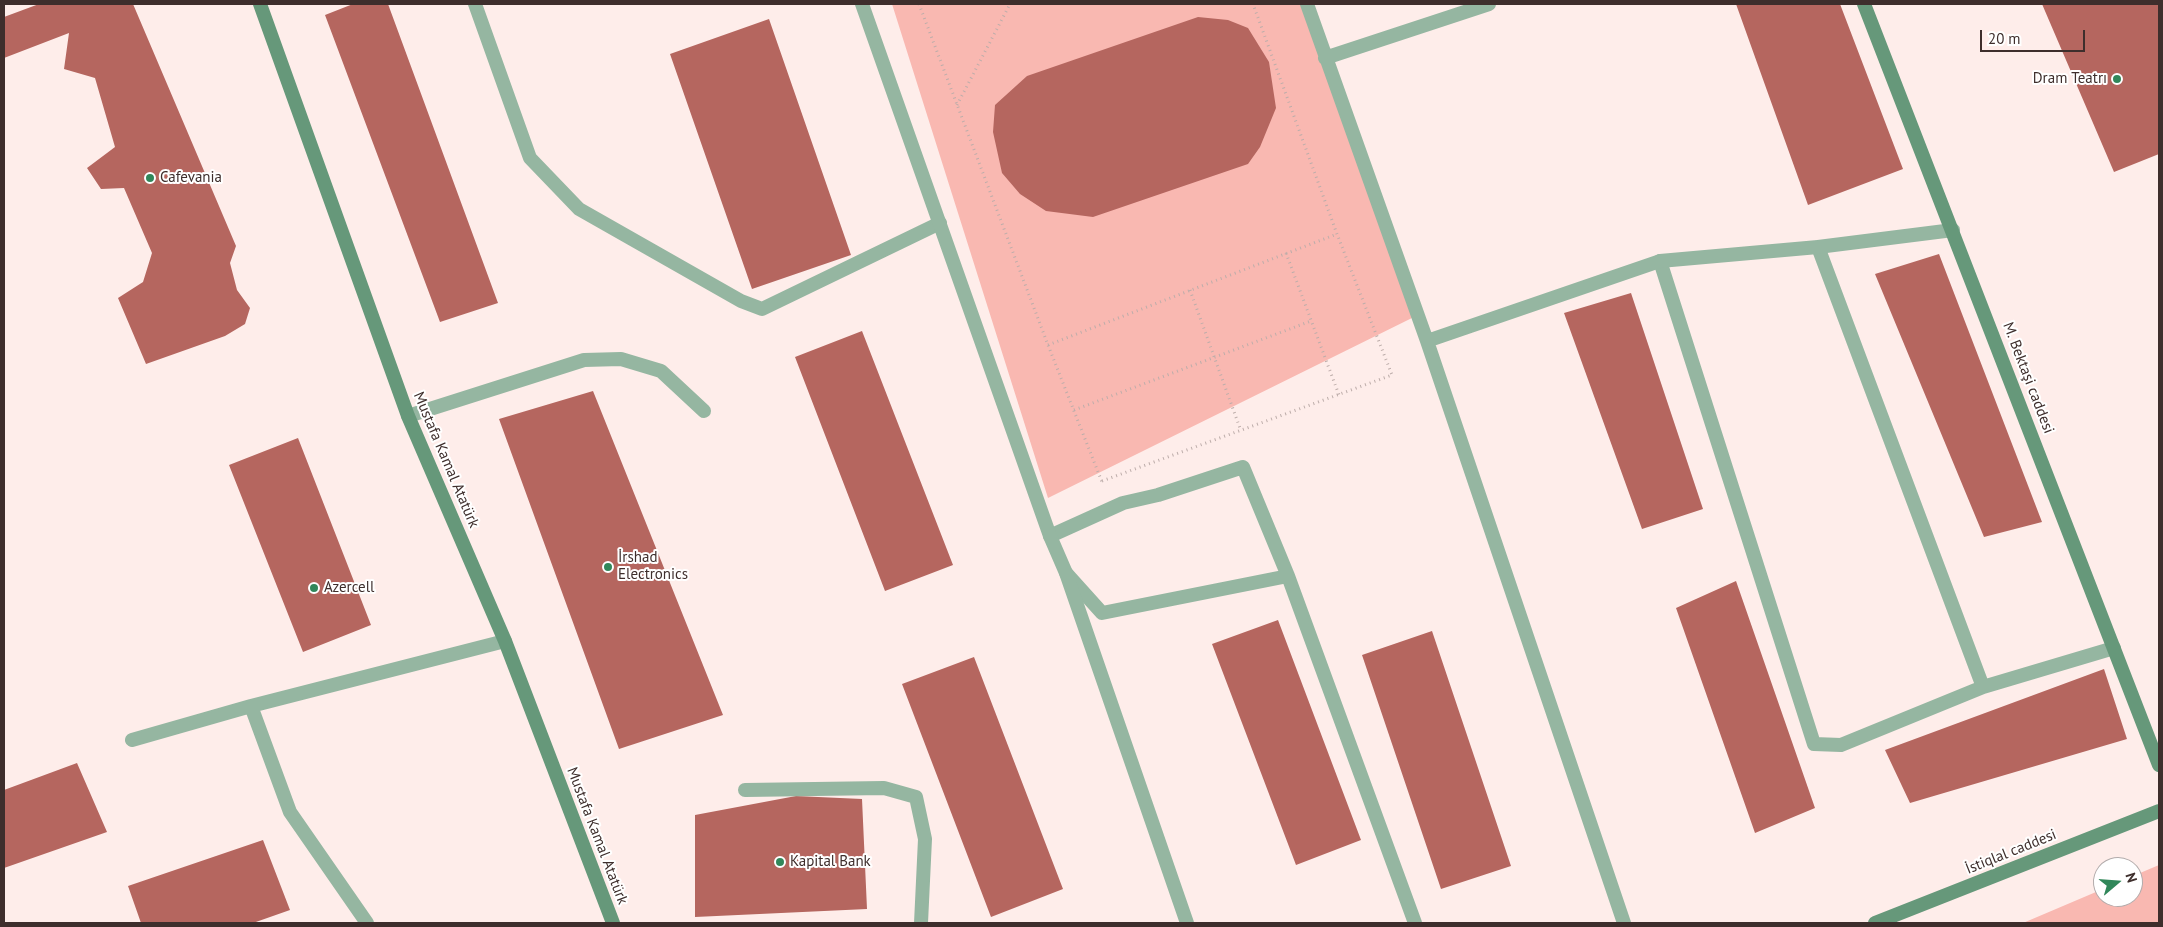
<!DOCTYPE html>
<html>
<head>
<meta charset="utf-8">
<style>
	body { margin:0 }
	#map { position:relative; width:2163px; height:927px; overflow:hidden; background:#feedea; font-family:"PT Sans",sans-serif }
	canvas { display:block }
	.frame { position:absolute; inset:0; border:5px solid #3e2e2c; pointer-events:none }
	.north { position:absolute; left:2093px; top:857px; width:50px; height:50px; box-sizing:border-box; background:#fff; border:1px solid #b2abab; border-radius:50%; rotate:72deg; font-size:14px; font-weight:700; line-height:20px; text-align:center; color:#3e2e2c }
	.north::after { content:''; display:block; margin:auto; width:18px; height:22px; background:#31875a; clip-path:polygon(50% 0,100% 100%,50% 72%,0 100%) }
	.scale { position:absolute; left:1980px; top:30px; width:105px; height:22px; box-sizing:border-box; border:2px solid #3e2e2c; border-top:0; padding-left:6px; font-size:15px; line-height:18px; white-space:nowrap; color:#3e2e2c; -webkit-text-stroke:4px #fff; paint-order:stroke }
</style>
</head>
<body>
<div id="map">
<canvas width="2163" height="927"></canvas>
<div class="frame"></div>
<div class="north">N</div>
<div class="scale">20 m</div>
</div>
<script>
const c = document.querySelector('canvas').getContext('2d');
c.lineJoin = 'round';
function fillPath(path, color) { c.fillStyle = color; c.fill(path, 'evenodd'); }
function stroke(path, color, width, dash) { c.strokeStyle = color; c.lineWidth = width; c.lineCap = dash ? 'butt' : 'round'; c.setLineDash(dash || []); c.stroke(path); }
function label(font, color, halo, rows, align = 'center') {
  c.font = font + ' "PT Sans",sans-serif'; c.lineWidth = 4; c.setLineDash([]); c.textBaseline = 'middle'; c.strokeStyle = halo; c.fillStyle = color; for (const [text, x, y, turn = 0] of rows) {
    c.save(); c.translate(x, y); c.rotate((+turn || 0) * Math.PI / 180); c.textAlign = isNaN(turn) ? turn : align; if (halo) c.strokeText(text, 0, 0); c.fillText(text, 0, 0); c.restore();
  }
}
fillPath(new Path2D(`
	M892 4H1312L1416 316 1048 498Z
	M2159 865V923H2023L2103 889V897H2133V876Z`), '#f9b8b1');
fillPath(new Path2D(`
	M39 4H133L236 246 230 263 237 290 250 308 245 324 225 336 146 364 118 298 143 282 152 253 124 188 101 189 87 168 115 147 95 78 64 69 69 33 4 58V17Z
	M353 4H388L498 303 440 322 325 15Z
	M1736 4H1840L1903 169 1808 205Z
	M2042 4H2159V154L2114 172Z
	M1198 17 1228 20 1248 28 1269 62 1276 108 1260 147 1248 164 1093 217 1046 211 1020 194 1002 173 993 132 995 105 1027 76Z
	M769 19 851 255 752 289 670 54Z
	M1939 254 2042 522 1984 537 1875 274Z
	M1631 293 1703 509 1642 529 1564 313Z
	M862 331 953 565 885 591 795 357Z
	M593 391 723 715 619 749 499 419Z
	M298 438 371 625 303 652 229 465Z
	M1736 581 1815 808 1755 833 1676 608Z
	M1278 620 1361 840 1296 865 1212 644Z
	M1432 631 1511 866 1441 889 1362 655Z
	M974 657 1063 889 991 917 902 684Z
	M2104 669 2127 739 1910 803 1885 750Z
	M77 763 107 832 4 868V790Z
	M796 796 862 799 867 909 695 917V815Z
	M263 840 290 910 253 923H141L128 886Z`), '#b5665f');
stroke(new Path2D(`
	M919 4 1048 345 1102 482
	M957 105 1010 4
	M1286 253 1339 395
	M1190 290 1241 431
	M1048 345 1337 234
	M1074 410 1311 321
	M1102 481 1392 375 1337 234 1253 4`), '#bdadaa', 3, [1, 4]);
stroke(new Path2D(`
	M475 4 530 158 579 209 741 301 762 309 940 223
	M1818 247 1983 687 2114 648
	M1660 261 1814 744 1841 745 1983 687
	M408 416 584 360 621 359 661 371 704 411
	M1050 536 1123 503 1158 495 1243 467 1288 576 1415 923
	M1066 573 1102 613 1288 576
	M745 790 884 788 916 797 925 839 921 923`), '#95b6a1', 14);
stroke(new Path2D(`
	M862 4 1050 536 1066 573 1187 923
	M1307 4 1427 341 1624 923
	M1325 58 1489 4
	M1427 341 1660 261 1818 247 1953 230
	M132 740 251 706
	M367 923 290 812 251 706 505 641`), '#95b6a1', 14);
stroke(new Path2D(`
	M260 4 408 416 505 641 613 923
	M1864 4 2159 765
	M1875 923 2159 811`), '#66987a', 14);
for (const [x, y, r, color] of [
	[2117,79,5,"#31875a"],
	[150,178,5,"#31875a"],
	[608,567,5,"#31875a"],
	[314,588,5,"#31875a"],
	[780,862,5,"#31875a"]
]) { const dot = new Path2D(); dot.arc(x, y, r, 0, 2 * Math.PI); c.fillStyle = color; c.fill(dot); stroke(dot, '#fff', 2); }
label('15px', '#3e2e2c', '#fff', [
	["Dram Teatrı",2107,79,"right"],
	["Cafevania",160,178],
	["İrshad",618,558],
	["Electronics",618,575],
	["Azercell",324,588],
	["Kapital Bank",790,862]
], 'left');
label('15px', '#3e2e2c', '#fff', [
	["M. Bektaşi caddesi",2028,378,69],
	["Mustafa Kamal Atatürk",446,460,67],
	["Mustafa Kamal Atatürk",597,836,69],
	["İstiqlal caddesi",2011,852,-22]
]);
</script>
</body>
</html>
